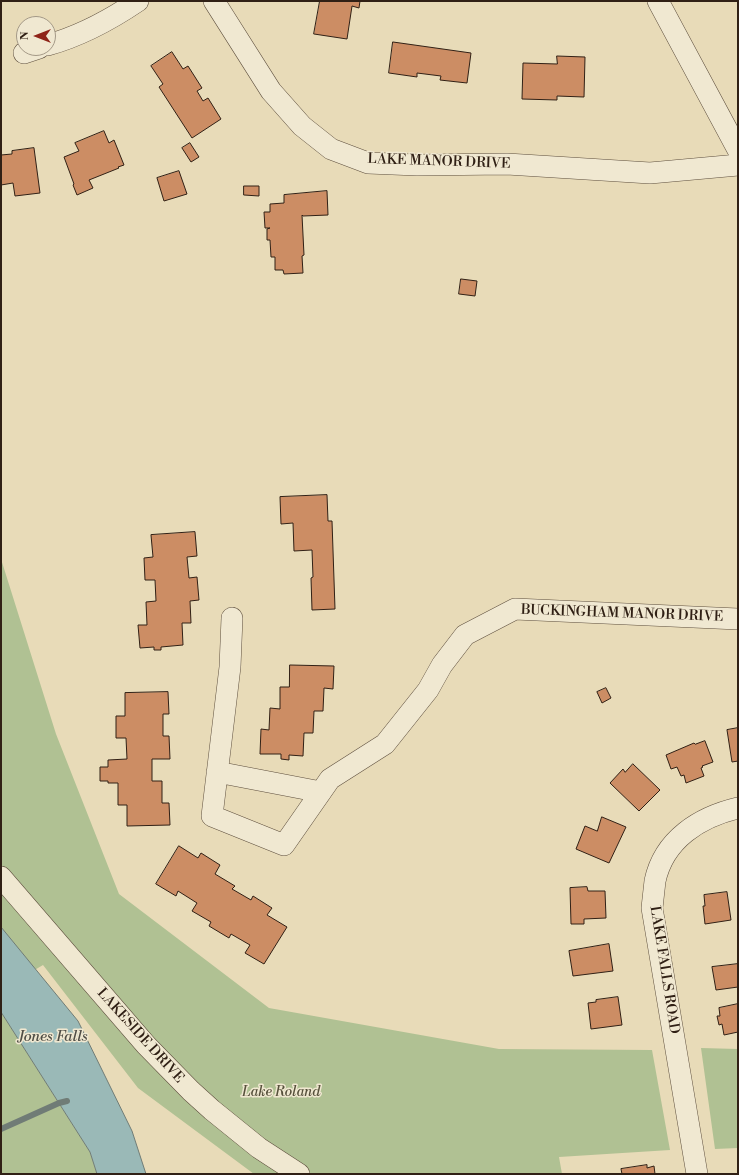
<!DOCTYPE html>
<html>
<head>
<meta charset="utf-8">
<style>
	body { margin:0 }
	#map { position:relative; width:739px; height:1175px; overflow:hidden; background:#e8dbb8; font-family:"Libre Bodoni",serif }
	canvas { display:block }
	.frame { position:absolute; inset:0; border:2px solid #302015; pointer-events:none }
	.north { position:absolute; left:16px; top:16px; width:40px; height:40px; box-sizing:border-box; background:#f0e8d1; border:1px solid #a39886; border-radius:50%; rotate:270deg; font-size:11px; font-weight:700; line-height:16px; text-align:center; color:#302015 }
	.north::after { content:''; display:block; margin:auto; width:14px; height:18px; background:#8f2418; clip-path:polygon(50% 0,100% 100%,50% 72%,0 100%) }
</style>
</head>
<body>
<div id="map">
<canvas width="739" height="1175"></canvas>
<div class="frame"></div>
<div class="north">N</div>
</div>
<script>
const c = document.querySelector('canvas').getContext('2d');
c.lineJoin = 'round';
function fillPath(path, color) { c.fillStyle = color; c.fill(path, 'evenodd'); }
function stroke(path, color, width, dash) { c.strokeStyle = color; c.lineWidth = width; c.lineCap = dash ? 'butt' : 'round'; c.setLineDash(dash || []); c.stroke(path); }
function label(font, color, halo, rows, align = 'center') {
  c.font = font + ' "Libre Bodoni",serif'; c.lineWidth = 3; c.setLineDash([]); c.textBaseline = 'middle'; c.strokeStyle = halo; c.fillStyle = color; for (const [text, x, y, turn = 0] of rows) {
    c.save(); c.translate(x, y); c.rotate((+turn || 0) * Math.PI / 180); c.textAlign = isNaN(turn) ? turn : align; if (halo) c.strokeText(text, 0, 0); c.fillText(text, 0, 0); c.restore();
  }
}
fillPath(new Path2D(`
	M1 559 56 734 119 894 269 1008 499 1049 652 1050 670 1150 559 1157 562 1174H254L138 1088 43 965 1 990Z
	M1 1012 90 1152 97 1174H1Z
	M701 1048 738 1049V1148L715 1149Z`), '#b0c193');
const water = new Path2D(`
	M1 927 78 1021 132 1131 146 1174H97L90 1152 1 1012Z`);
fillPath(water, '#9ab9b7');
stroke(water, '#707c76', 1);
stroke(new Path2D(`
	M1 1129 59 1103 67 1101`), '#707c76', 6);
const building = new Path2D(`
	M320 1H360L359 8 352 6 347 39 314 34Z
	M393 42 471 53 467 83 440 80 441 76 417 73V77L389 73Z
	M172 52 183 69 188 66 202 88 197 91 203 101 208 98 221 119 192 138 159 87 163 84 151 66Z
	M557 56 585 57 584 97 557 96V100L522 99 523 63 557 64Z
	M104 131 109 143 114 140 124 165 118 167 119 168 89 180 93 188 77 195 73 185 74 184 64 157 79 151 75 143Z
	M190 143 199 157 191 162 182 148Z
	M34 148 40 193 15 196 13 183 1 185V155L12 154V151Z
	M179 171 187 194 164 201 157 178Z
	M244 186H259V196L244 195Z
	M327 191 328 215 303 216 302 215 304 255 302 256 303 273 284 274 283 270H275V257H271L270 240H267V229L270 228H265L264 212H270V204L284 203V195Z
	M461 279 477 281 475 296 459 294Z
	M327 495 328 521H332L335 609 312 610 311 578 313 577 312 550 294 551 293 523 281 524 280 497Z
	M195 532 197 556 187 557 189 578 197 577 199 600 190 601 191 623H182L183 645 161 647V650H154V647L140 648 138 625H147L146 602 156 601 155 580H145L144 558 153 557 151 535Z
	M290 665 334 666 333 689 324 688 323 711H314L313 733H304L303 756 289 755V760L281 759V754H260L261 729 269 730 270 708 280 709V687H289Z
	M606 688 611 698 602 703 597 692Z
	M168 692 169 714H163V736H169L170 759H152V781H162V803H169L170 825 127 826V805H118V783H108V781H100V767H108V760L127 759 126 738H116V716H125V693Z
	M738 728V761L732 762 727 730Z
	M705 741 713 762 702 766 703 767 701 768 704 776 686 783 684 775 681 776 677 767 671 769 666 755 694 743 695 744Z
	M633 764 660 790 639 811 610 783 623 769 625 772Z
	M602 817 626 827 609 863 576 849 585 826 597 831Z
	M179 846 198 858 201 853 220 865 215 874 235 886 232 889 251 900 253 896 272 908 267 915 287 927 264 964 245 953 250 945 231 934 229 938 209 926 211 922 192 911 197 903 178 891 176 896 156 884Z
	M587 887 588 891H605L606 918 584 919V924H571L570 888Z
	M727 892 731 920 705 924 703 906H705L704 895Z
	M609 944 613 971 573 976 569 951Z
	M738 964V987L716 990 712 967Z
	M618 997 622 1025 591 1029 588 1003 596 1002V1000Z
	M738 1004V1032L724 1035 722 1024 719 1025 717 1016H720L719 1008Z
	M647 1165V1168L654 1166 655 1174H622L621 1169Z`);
fillPath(building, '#cc8d64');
stroke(building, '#302015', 1);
const minor = new Path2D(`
	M214 1 271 91 302 126 331 149 368 163 417 165 507 164 650 173 738 165
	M658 1 738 150
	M48 45C80 36 110 20 138 1
	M24 53 39 48
	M232 618 230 667 212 816 284 845 330 779 385 744 428 690 442 665 465 635 515 609 738 619
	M217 772 321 792
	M1 877 146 1045 191 1091 212 1110 259 1148 299 1174
	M697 1174 652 908C653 899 654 890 655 881 664 839 700 817 738 808`);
stroke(minor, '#5e4f3e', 22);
stroke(minor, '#f0e8d1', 21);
label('14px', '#302015', '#f0e8d1', [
	["LAKE MANOR DRIVE",439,162,2],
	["BUCKINGHAM MANOR DRIVE",622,614,2],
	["LAKE FALLS ROAD",664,970,81],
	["LAKESIDE DRIVE",140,1036,48]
]);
label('italic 14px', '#56503b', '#f0e8d1', [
	["Lake Roland",281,1093]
]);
label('italic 15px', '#504e46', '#f0e8d1', [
	["Jones Falls",53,1037]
]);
</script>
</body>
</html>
